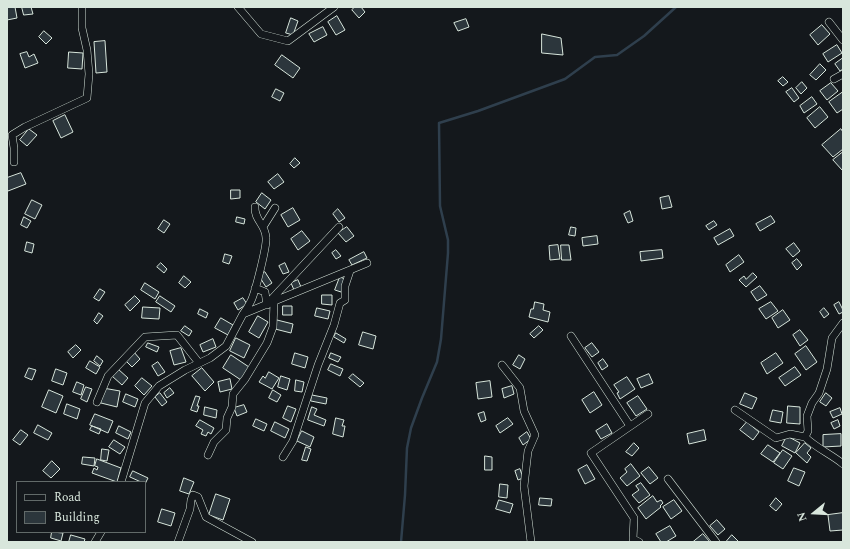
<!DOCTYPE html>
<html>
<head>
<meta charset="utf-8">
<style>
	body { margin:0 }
	#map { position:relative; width:850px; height:549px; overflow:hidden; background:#14181c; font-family:Spectral,serif }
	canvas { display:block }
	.frame { position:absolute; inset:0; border:8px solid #d8e6dc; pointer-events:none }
	.legend { position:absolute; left:16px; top:481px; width:130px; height:52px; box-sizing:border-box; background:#14181c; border:1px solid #626a69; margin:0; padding:5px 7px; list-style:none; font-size:12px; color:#d8e6dc }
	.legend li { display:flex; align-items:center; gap:8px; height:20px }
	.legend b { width:20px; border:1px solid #626a69 }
	.north { position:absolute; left:794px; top:493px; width:40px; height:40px; -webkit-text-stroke:3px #14181c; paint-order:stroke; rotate:252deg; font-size:11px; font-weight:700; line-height:16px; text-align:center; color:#d8e6dc }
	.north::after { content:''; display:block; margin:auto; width:14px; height:18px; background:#d8e6dc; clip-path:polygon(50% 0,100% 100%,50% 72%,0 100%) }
</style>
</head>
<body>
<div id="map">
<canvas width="850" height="549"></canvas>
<div class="frame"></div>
<ul class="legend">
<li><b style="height:5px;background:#14181c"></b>Road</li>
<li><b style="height:11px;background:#2c363c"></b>Building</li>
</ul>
<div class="north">N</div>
</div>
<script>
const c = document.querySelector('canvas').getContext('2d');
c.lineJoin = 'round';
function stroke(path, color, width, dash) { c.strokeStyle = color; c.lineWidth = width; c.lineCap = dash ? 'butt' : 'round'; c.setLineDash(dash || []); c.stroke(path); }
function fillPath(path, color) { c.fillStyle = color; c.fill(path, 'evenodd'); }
stroke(new Path2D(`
	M401 542 405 495 407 448 411 428 422 398 437 362 441 339 448 253V240L440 206 439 123 478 111 565 79 595 57 617 55 644 36 676 7`), '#2f3f4d', 2.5);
const building = new Path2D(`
	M7 7H15L17 18 7 20Z
	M22 7H31L33 14 24 15Z
	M355 7H361L365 12 359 18 352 10Z
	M337 16 345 30 336 35 328 22Z
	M291 18 298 21 293 35 286 33Z
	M466 19 469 27 458 31 454 23Z
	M822 25 830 34 818 45 810 35Z
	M323 27 327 35 314 42 309 34Z
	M44 31 52 38 46 44 39 37Z
	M542 34 561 38 563 55 542 53Z
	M105 41 107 72 96 73 94 42Z
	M837 45 842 53 828 62 823 54Z
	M27 52 29 57 34 54 38 63 25 68 20 54Z
	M69 52 83 53 82 69 68 68Z
	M282 55 300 68 293 78 275 65Z
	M843 58V69L840 71 835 64Z
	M820 64 826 70 816 80 810 75Z
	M783 77 788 82 783 86 778 81Z
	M802 82 807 88 801 94 796 88Z
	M831 83 838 91 827 100 820 91Z
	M792 88 799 98 794 102 786 92Z
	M276 89 284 93 280 101 272 97Z
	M843 92V109L837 113 829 102Z
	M812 97 817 104 804 113 800 106Z
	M820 107 828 117 815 128 807 118Z
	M65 115 73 132 61 138 53 121Z
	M29 129 37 135 27 146 20 140Z
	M841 129 843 132V149L833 157 822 145Z
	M843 152V169L842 170 833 160Z
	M295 158 300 163 294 168 290 164Z
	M21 173 26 184 8 191 7 188V178Z
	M278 174 284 182 274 189 268 182Z
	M231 190H240V198L231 199Z
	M262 193 271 200 265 209 256 202Z
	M669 196 672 207 662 209 660 198Z
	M32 200 42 205 35 219 25 214Z
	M293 208 300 220 288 227 281 215Z
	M338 209 345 218 339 222 333 214Z
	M630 211 633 221 628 223 624 214Z
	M771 216 775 222 760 231 756 224Z
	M24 217 31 221 27 228 21 225Z
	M237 217 245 219 244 224 236 222Z
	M164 220 170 224 164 233 158 229Z
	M714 221 717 225 709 230 706 226Z
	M347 227 354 236 346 242 338 233Z
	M571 227 576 228 575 236 569 235Z
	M730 229 734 236 718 245 714 238Z
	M302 231 310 241 298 250 291 239Z
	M597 236 598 244 583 246 582 238Z
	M27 242 34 244 32 253 25 251Z
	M794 243 800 251 793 257 786 249Z
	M558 245 560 259 550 260 549 246Z
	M561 245H569L571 260H562Z
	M336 250 341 256 336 259 332 253Z
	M662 250 663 258 641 261 640 252Z
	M364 252 367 258 352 265 349 260Z
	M225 254 232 256 229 264 223 262Z
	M739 255 744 262 730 272 726 265Z
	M797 259 802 265 797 270 792 263Z
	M161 263 167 269 164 273 157 267Z
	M285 263 289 272 283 274 279 266Z
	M265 272 272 283 266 287 259 276Z
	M753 273 757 277 746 287 739 280 744 276 746 279Z
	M184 276 191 282 185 288 179 283Z
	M340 277 345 279 341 292 335 290Z
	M298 280 301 287 294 290 291 283Z
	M145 283 159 292 155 299 141 290Z
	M760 286 767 295 757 301 751 292Z
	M100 289 105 292 99 301 94 298Z
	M322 295H332V305L322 304Z
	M135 296 140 301 130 311 125 305Z
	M160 296 175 306 171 312 156 302Z
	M243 298 247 304 238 310 234 303Z
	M535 302 544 304 543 310 550 312 548 322 529 317 531 309H533Z
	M771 302 778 311 766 319 759 309Z
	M839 302 843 310V312L839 314 834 305Z
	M283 306H292V315H283Z
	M143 307 160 308 159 319 142 318Z
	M317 308 330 311 328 319 315 316Z
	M824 308 829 314 824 318 820 312Z
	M200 309 208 313 206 318 198 314Z
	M783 310 790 320 778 328 772 318Z
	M99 313 103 316 97 324 94 321Z
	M258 316 268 322 259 338 249 332Z
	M221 318 233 325 228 335 215 328Z
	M277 320 293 324 291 333 275 329Z
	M185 326 192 331 189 336 181 331Z
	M539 326 543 330 534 338 530 334Z
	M800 330 808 340 800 346 793 335Z
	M363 332 376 336 373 349 359 345Z
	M336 333 346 339 344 343 334 337Z
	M236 338 250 345 244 358 230 351Z
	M213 339 216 347 203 352 200 345Z
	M148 343 159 347 157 352 146 347Z
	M592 343 599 352 592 357 585 348Z
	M76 345 81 350 73 358 68 352Z
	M806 346 817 362 806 370 795 354Z
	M181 348 186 362 174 365 170 351Z
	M133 351 140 359 132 367 124 359Z
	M295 353 308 357 305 368 292 364Z
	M331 353 341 357 338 362 329 358Z
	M776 353 783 363 767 374 761 363Z
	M231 355 249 367 241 380 223 368Z
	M519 355 525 359 520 369 513 365Z
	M97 356 103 361 100 366 94 361Z
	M603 359 608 366 602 370 598 363Z
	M90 361 100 367 96 374 86 368Z
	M158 362 165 372 158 376 152 366Z
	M331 364 343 369 340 376 328 370Z
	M795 367 801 375 785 386 779 378Z
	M29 368 36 370 32 380 25 377Z
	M202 368 214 382 205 391 192 376Z
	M56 369 67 373 63 385 52 381Z
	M118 369 128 378 122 385 112 376Z
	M269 372 279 378 272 389 259 382 263 376 265 378Z
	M353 374 364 383 360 387 349 378Z
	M649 374 653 383 641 388 637 379Z
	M281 376 290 379 287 390 278 387Z
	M627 377 635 389 620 399 617 393 619 392 614 385Z
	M142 378 152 386 144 395 135 386Z
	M230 379 232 389 220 392 218 382Z
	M296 380 304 382 302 392 295 391Z
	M490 381 492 397 478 399 476 383Z
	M77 382 84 385 81 395 73 392Z
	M512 386 514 394 504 398 502 389Z
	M86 387 92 389 87 402 81 399Z
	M103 388 120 391 117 407 101 403Z
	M170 388 174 393 167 398 164 393Z
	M49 390 63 396 56 413 42 407Z
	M273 390 281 395 277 402 269 398Z
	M594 392 602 405 590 413 582 400Z
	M160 393 167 402 162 406 155 397Z
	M745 393 757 398 752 409 740 404Z
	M826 393 832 398 826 406 820 402Z
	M126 394 138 399 135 407 123 402Z
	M312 395 327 398 326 404 311 401Z
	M196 396 200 397 197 406H199L197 412 191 410Z
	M638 396 647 409 636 416 627 403Z
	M67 404 80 409 77 419 64 414Z
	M244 405 247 412 237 416 234 408Z
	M288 406 296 409 291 422 283 418Z
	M788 406 800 407V424L787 423Z
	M205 407 217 410 216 418 204 415Z
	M312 407 317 409 314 415 326 420 324 426 308 420Z
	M840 408 842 414 833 418 830 412Z
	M773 410 783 412 781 423 770 421Z
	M484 412 486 420 481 422 478 414Z
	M95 414 113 421 108 433 90 425Z
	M336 418 344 420 342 426H345L343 437 333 434Z
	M508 418 513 424 500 433 496 426Z
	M256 419 267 424 264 431 253 426Z
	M200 420 214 428 211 434 208 432 206 436 201 434 203 430 196 426Z
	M838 420 840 426 834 429 831 423Z
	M275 422 289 429 285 438 271 431Z
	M747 422 759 432 753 440 740 430Z
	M607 424 612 433 601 439 596 431Z
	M38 425 52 433 48 440 34 433Z
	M92 426 101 429 99 434 90 430Z
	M119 426 131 432 128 439 116 433Z
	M21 430 28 435 20 445 13 440Z
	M704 430 706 440 689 444 687 434Z
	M302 431 314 437 310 447 297 441Z
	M527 432 531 439 523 445 519 438Z
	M841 434V446L823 447V435Z
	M787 436 800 443 795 453 782 446Z
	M114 440 125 447 120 454 109 447Z
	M634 443 639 448 632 456 626 452Z
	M805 443 811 448 807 453 811 457 807 463 796 453Z
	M768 445 780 453 773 462 761 454Z
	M306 447 311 449 307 461 302 460Z
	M102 449 109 450 107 461 101 460Z
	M783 450 792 456 783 469 774 463Z
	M485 456 492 457V470H485Z
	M83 457 95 458 94 466 82 464Z
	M97 459 121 468 117 482 92 473 94 468 97 470 98 467 95 466Z
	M52 461 60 469 51 478 43 471Z
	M631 464 640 476 627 486 620 478 627 472 625 469Z
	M587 465 595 479 585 484 578 470Z
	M649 467 658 478 650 484 641 473Z
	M794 468 805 472 799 486 788 481Z
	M520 469 523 478 518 480 515 471Z
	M133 471 148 478 145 484V482H141L130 477Z
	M184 478 194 482 189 494 180 491Z
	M641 483 650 495 639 503 632 495 639 490 636 486Z
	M500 484 508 485 507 498 499 497Z
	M216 494 230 499 223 520 209 515Z
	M653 496 657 502 661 500 663 503 660 506 661 507 646 519 638 508Z
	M540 498 552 499 551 506 539 505Z
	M776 498 782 504 776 511 770 506Z
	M499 500 513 504 510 513 496 509Z
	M674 500 682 511 671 519 663 507Z
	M162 509 175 513 171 526 158 522Z
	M843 513V530L830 531 828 515Z
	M717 520 725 529 718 535 710 526Z
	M670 526 676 536 666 542H661L656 534Z
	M52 532 63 533 61 541 51 538Z
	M703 534 710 542H693Z
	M71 535 85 539 84 542H69Z
	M732 535 739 542H726Z`);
fillPath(building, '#2c363c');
stroke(building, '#d8e6dc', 1);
const minor = new Path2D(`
	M238 7 261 34 288 41 334 7
	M829 22 843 40
	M834 79 843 74
	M14 162V148L12 135 25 127 87 98 89 74 87 50 82 28V7
	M263 227 275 208
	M255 288 265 292 267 305
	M268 303 339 227
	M243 314C246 310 249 305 251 301 255 293 267 246 266 238 266 225 254 220 255 207
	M843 323 832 338 827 369 819 393 812 403 807 416 808 431 805 437C816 448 831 454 843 464
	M571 336 630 426
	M502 365 520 388 524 411 535 435 528 451 524 486 531 542
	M97 402 108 376 145 337 177 335 199 363
	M735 410 776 438 790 434 805 437
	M208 455 214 442 226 430 227 418 232 407 233 394 245 379 267 343 273 327 274 302
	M283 457 293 441 318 365 334 325 340 303 345 300V286L350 271
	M668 479 716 542
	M121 482 145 403 159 386 185 370 210 358 226 346 243 314 367 263
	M95 542 101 532
	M178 542 190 509 191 500 193 495 198 497 206 517 252 542
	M639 542 633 539 634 518 591 453 648 414`);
stroke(minor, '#d8e6dc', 8);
stroke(minor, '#14181c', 7);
</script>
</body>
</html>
